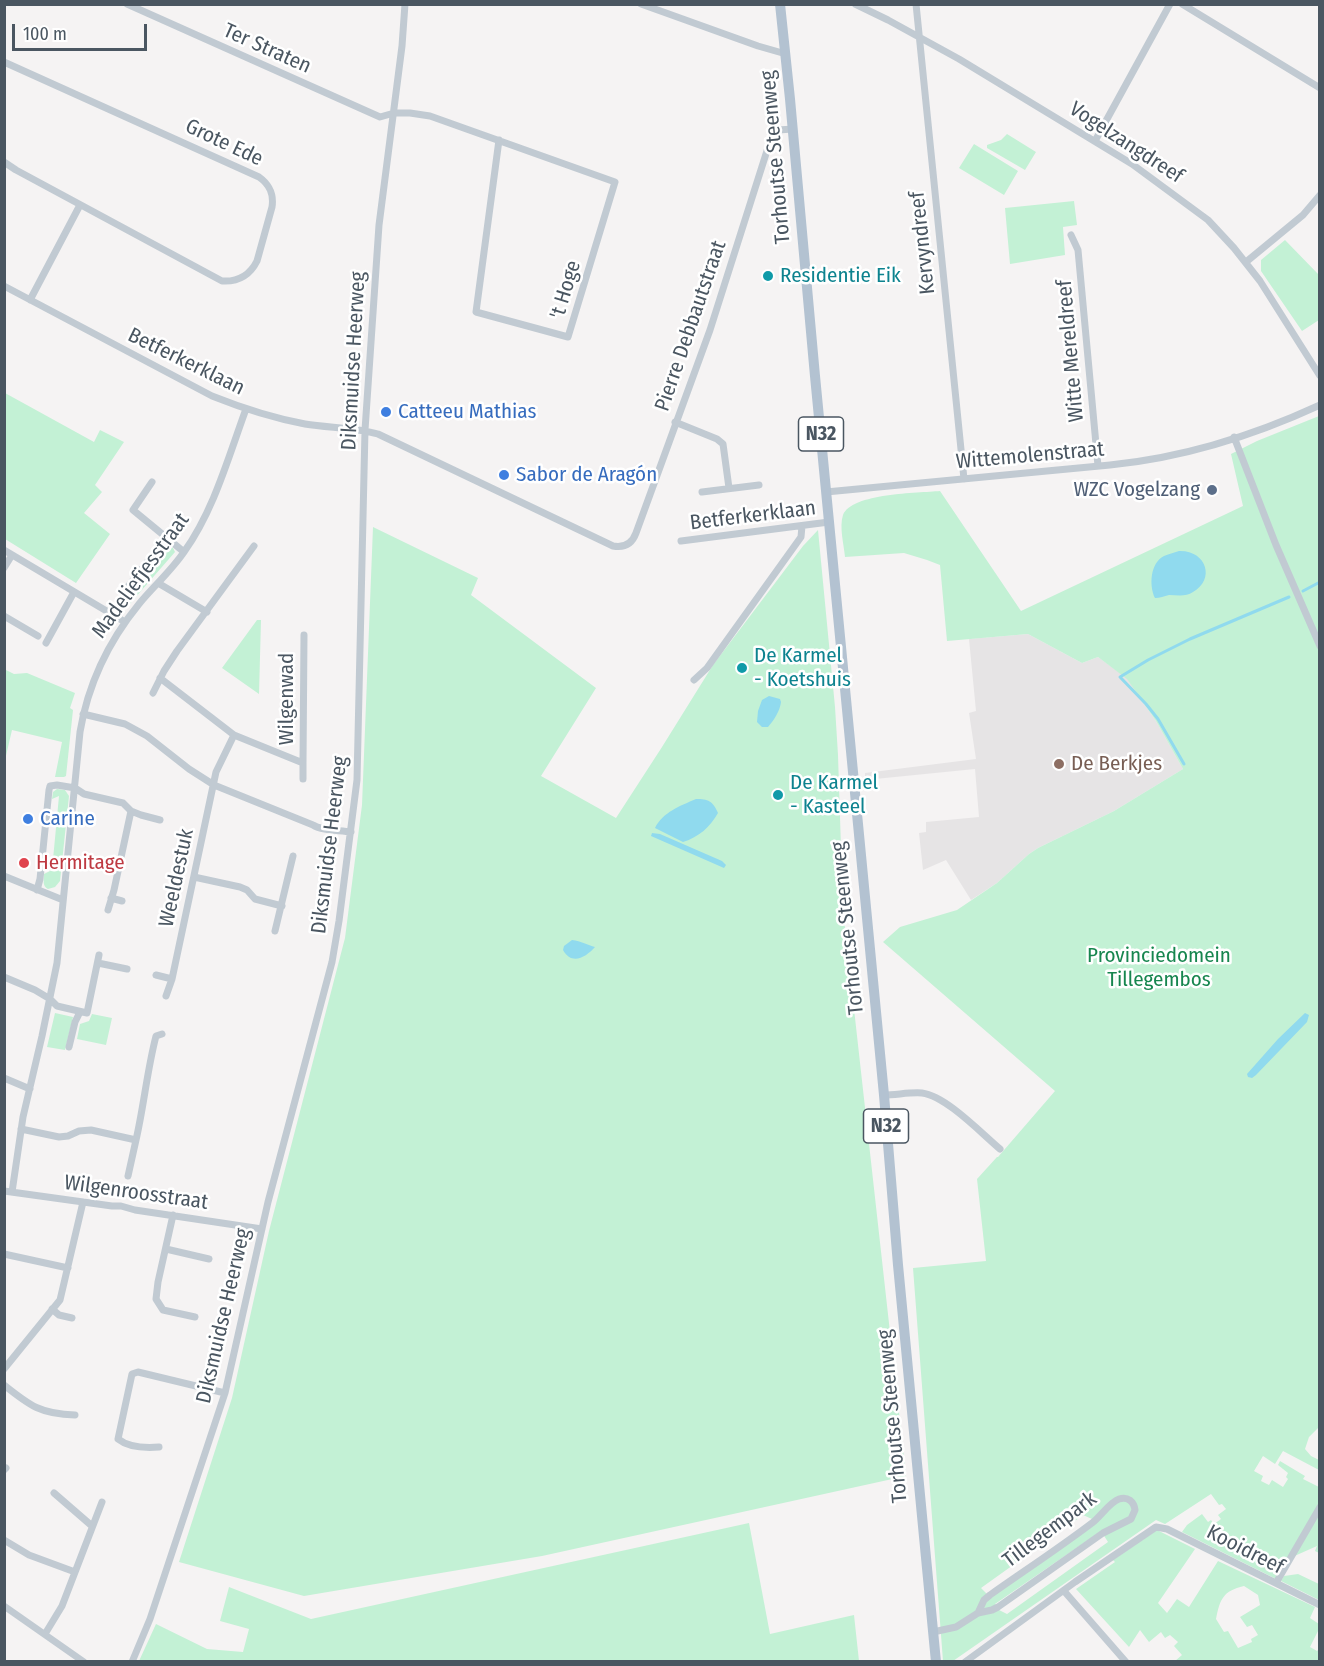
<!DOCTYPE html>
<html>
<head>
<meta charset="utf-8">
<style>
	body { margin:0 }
	#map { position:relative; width:1324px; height:1666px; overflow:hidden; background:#f5f3f3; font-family:"Fira Sans Condensed",sans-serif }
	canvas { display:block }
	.frame { position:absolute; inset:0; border:6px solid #4a5661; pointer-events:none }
	.scale { position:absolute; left:12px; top:24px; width:135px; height:27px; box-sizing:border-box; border:3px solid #4a5661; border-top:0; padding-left:8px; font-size:18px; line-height:21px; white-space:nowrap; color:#4a5661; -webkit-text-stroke:4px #fff; paint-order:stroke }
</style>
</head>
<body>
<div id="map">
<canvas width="1324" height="1666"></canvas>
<div class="frame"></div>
<div class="scale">100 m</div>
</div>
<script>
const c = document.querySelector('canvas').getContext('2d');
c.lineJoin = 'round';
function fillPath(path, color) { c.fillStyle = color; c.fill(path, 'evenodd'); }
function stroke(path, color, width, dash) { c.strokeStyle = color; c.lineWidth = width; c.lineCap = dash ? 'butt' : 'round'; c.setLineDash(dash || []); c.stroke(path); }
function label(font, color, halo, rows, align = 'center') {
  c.font = font + ' "Fira Sans Condensed",sans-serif'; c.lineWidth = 5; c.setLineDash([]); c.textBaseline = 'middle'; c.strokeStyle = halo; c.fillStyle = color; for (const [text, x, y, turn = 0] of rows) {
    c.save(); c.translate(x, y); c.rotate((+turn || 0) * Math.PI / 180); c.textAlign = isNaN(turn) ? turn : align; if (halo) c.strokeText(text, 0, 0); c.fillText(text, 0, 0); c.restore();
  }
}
fillPath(new Path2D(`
	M1028 634 1082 663 1098 657 1127 678 1156 721 1183 769 1114 811 1038 848 1029 854 997 883 971 900 946 860 923 870 919 833 926 832V822L979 817 975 769 865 780V773L976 759 969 713 976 711 969 639Z`), '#e6e4e5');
fillPath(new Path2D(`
	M1007 134 1036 152 1025 170 987 148V145L1001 140Z
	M974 144 1018 171 1004 195 959 168Z
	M1074 201 1077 225 1063 227 1065 255 1010 264 1005 208Z
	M1285 240 1319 275V320L1302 331 1261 271V260Z
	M5 393 94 442 100 430 124 442 95 485 102 492 84 513 110 534 76 583 5 539Z
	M1319 416 1320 1426 1309 1437 1305 1449 1311 1456 1319 1460V1470L1283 1451 1275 1464 1263 1456 1254 1471 1263 1476 1261 1481 1269 1485 1272 1480 1283 1487 1288 1479 1286 1477 1288 1473 1278 1465 1280 1461 1305 1476 1303 1479 1319 1487V1553L1315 1551 1317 1546 1290 1558 1278 1580 1182 1532 1187 1525 1202 1514 1208 1522 1211 1520 1214 1524 1221 1519 1218 1515 1226 1509 1222 1504 1219 1505 1211 1494 1165 1524 1156 1520 953 1661H943L913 1268 986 1261 977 1179 997 1157H998L1055 1091 883 942 900 927 957 910 997 883 1029 854 1038 848 1114 811 1183 769 1156 721 1127 679 1098 657 1082 663 1028 634 947 641 940 565 927 560 904 553 845 557C844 545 839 527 843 515 852 493 918 493 940 491L1021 611 1243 506 1231 454 1257 441ZM1083 1515 1092 1519 991 1598 981 1588ZM1101 1531 1108 1542 1007 1614 999 1610 995 1604Z
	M373 527 478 578 471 595 596 688 541 776 616 818 662 747 713 665 803 546 818 530 835 707 838 755 843 910 906 1476 542 1556 304 1596 179 1562 232 1398 269 1231 345 938 362 805Z
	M168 545 173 548 175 552 127 607 122 610 116 608 162 548Z
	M257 620H261L259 694 222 668Z
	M4 669 14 674 27 673 75 693 70 708 73 710 66 776 64 777H55L62 742 12 730 5 760Z
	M57 789 65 790 69 796 60 881 55 887 48 889C42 886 44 880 44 874L52 870 59 796 52 799 53 792Z
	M55 1013 73 1017 65 1050 47 1047Z
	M92 1014 112 1018 106 1045 77 1039 80 1024 89 1021Z
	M749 1523 770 1634 854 1615 859 1661H139L156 1624 207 1649 243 1652 249 1629 220 1621 229 1587 311 1619Z
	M1157 1530 1195 1549 1158 1603 1167 1613 1177 1599 1189 1607 1218 1561 1315 1607 1310 1618 1319 1624V1629L1310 1647 1317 1651 1319 1649V1661H1175L1182 1655 1174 1646 1178 1642 1170 1635 1165 1638 1161 1632 1149 1642 1140 1630 1129 1647 1076 1589 1115 1562 1113 1560ZM1244 1586 1258 1595 1260 1605 1240 1617 1247 1627 1252 1625 1258 1635 1251 1639 1252 1642 1238 1648 1228 1631 1224 1632 1216 1619C1220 1599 1223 1591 1244 1586Z
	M1298 1574 1319 1584V1600L1281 1581 1284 1576Z`), '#c3f1d5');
fillPath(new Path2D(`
	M1179 551C1206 550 1216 579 1193 592 1186 597 1177 595 1169 595 1164 596 1160 598 1155 598 1149 586 1150 563 1164 556 1168 554 1174 553 1179 551Z
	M769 696 780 699 781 702C780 711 774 720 768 727H762L757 722 758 711 762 700Z
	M696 799C708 799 713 801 718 813 710 827 699 837 683 842L655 828C663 812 680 806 696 799Z
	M652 833 660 834 722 861 726 865 724 868 651 836Z
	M572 940C581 941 588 945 595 947 586 957 572 966 563 950L564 946Z
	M1305 1013 1309 1015 1307 1022 1256 1075 1252 1078 1248 1077 1247 1074 1278 1039Z`), '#90daee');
stroke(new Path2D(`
	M1303 591 1320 582
	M1184 764 1158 719 1146 704 1120 677 1148 660 1190 639 1289 597`), '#90daee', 3);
stroke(new Path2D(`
	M127 4 380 117 394 113H410L430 116 615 182 568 337 476 312 499 140
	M641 4 758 46 786 54
	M855 4 888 20 959 59 1132 164 1208 220 1234 248 1260 281 1320 376
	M916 4 964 479
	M1182 4 1320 88
	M4 62 259 177C270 185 274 194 272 207L257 261C250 275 238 282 222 281L16 170 4 162
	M1095 141 1170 4
	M1071 235 1078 250 1098 466
	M1246 262 1303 215 1320 195
	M4 286 212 396C242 408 273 418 305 424 329 428 355 427 378 434L613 546C624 548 632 544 636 533L710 330 772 135 778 130 793 129
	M30 300 80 205
	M675 422 717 439 723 444 729 488
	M1234 437 1276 545 1320 646
	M152 482 133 510 184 552
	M702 492 759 485
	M826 492 1110 465C1181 458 1255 435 1320 405
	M681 541 829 522
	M4 550 125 622
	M4 568 12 555
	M158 583 207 612
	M127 588 167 537
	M4 616 38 636
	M46 643 74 592
	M160 678 234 735 303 763V779
	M694 680 707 668 801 537 802 526
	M153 693 164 671 177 651 254 546
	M83 714 125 724 147 736 189 769 214 785 313 825C322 831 339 830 351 832
	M303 763 304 635
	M131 811 141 815 160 820
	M4 876 63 900
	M194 877 240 887 247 890 255 899 282 906
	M37 890 40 879 49 790 50 786 57 785 75 788 84 794 123 803 131 811 114 890 108 910
	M111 898 122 901
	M275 931 293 856
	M98 963 127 969
	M156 975 172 979
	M4 977 35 990 50 999 57 1006 87 1013 99 955
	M166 996 172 979 216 772 234 735
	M69 1047 75 1022 80 1012
	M4 1078 30 1089
	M884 1095C896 1095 910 1092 922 1093 946 1096 981 1133 1000 1149
	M21 1129 59 1137 68 1136 79 1131 91 1130 136 1140 128 1176
	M136 1140C144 1105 147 1071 156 1036L162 1034
	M4 1191 112 1206H121L135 1210 262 1229
	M12 1192 23 1117 42 1036 57 963 80 732C88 684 108 642 139 604 153 587 171 571 184 552 214 510 228 458 246 409
	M173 1215 158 1282 156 1299 163 1310 195 1317
	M166 1249 209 1259
	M4 1254 68 1268
	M52 1309 59 1315 72 1318
	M4 1369 60 1300 83 1202
	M4 1385C30 1406 41 1414 75 1415
	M159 1447C146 1448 128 1447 118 1439L132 1374 138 1372 225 1393
	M4 1470 6 1468
	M54 1493 92 1526
	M4 1540 29 1555 75 1572
	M1276 1583 1320 1507
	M1064 1591 1126 1662
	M4 1606 84 1662
	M933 1632 956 1627 978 1613 992 1610 998 1607 1103 1533 1131 1519 1135 1510C1134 1502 1128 1496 1119 1499 1110 1502 1100 1517 1092 1523 1059 1548 1024 1571 990 1595L984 1600 978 1613
	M45 1634 62 1606 102 1502
	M132 1662 150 1619 225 1393 268 1202 332 962 339 921 357 780 365 430 379 225 402 46 405 4
	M965 1662 1075 1582 1156 1527 1167 1529 1320 1605`), '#c1cad2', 7);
stroke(new Path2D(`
	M780 4 790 99 815 376 884 1095 898 1265 936 1662`), '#b3c2d1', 10);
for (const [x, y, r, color] of [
	[768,276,6,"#0f9aa8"],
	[386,412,6,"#3f7fe0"],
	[504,475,6,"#3f7fe0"],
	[1212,490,6,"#5c6f8a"],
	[742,668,6,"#0f9aa8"],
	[1059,764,6,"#8d6e63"],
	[778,795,6,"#0f9aa8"],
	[28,819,6,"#3f7fe0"],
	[24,863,6,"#e0444e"]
]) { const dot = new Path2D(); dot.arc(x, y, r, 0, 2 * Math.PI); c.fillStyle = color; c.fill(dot); stroke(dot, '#fff', 2); }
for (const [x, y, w] of [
	[821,434,45],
	[886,1126,45]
]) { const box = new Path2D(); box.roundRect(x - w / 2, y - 17, w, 34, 4.5); c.fillStyle = '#fff'; c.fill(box); stroke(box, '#4a5661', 1.5); }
label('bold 20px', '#4a5661', null, [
	["N32",821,434],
	["N32",886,1126]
]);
label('21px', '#4a5661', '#fff', [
	["Ter Straten",267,49,24],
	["Grote Ede",224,143,25],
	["Vogelzangdreef",1126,143,33],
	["Torhoutse Steenweg",776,157,-95],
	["Kervyndreef",923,243,-96],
	["'t Hoge",566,290,-73],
	["Pierre Debbautstraat",691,326,-71],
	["Witte Mereldreef",1071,351,-95],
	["Diksmuidse Heerweg",354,361,-87],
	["Betferkerklaan",186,362,26],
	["Wittemolenstraat",1030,456,-5],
	["Betferkerklaan",753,516,-7],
	["Madeliefjesstraat",141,576,-54],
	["Wilgenwad",287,699,-90],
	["Diksmuidse Heerweg",330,845,-83],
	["Weeldestuk",177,878,-78],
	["Torhoutse Steenweg",848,928,-96],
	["Wilgenroosstraat",136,1193,8],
	["Diksmuidse Heerweg",224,1316,-77],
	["Torhoutse Steenweg",893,1416,-95],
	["Tillegempark",1050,1530,-37],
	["Kooidreef",1245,1550,27]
]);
label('21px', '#0d838f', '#fff', [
	["Residentie Eik",780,276],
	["De Karmel",754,656],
	["- Koetshuis",754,680],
	["De Karmel",790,783],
	["- Kasteel",790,807]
], 'left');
label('21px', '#366cbe', '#fff', [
	["Catteeu Mathias",398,412],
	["Sabor de Aragón",516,475],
	["Carine",40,819]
], 'left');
label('21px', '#4e5e75', '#fff', [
	["WZC Vogelzang",1200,490]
], 'right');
label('21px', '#785e54', '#fff', [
	["De Berkjes",1071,764]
], 'left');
label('21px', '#be3a42', '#fff', [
	["Hermitage",36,863]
], 'left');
label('21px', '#17864f', '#fff', [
	["Provinciedomein",1159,956],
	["Tillegembos",1159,980]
]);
</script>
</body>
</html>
